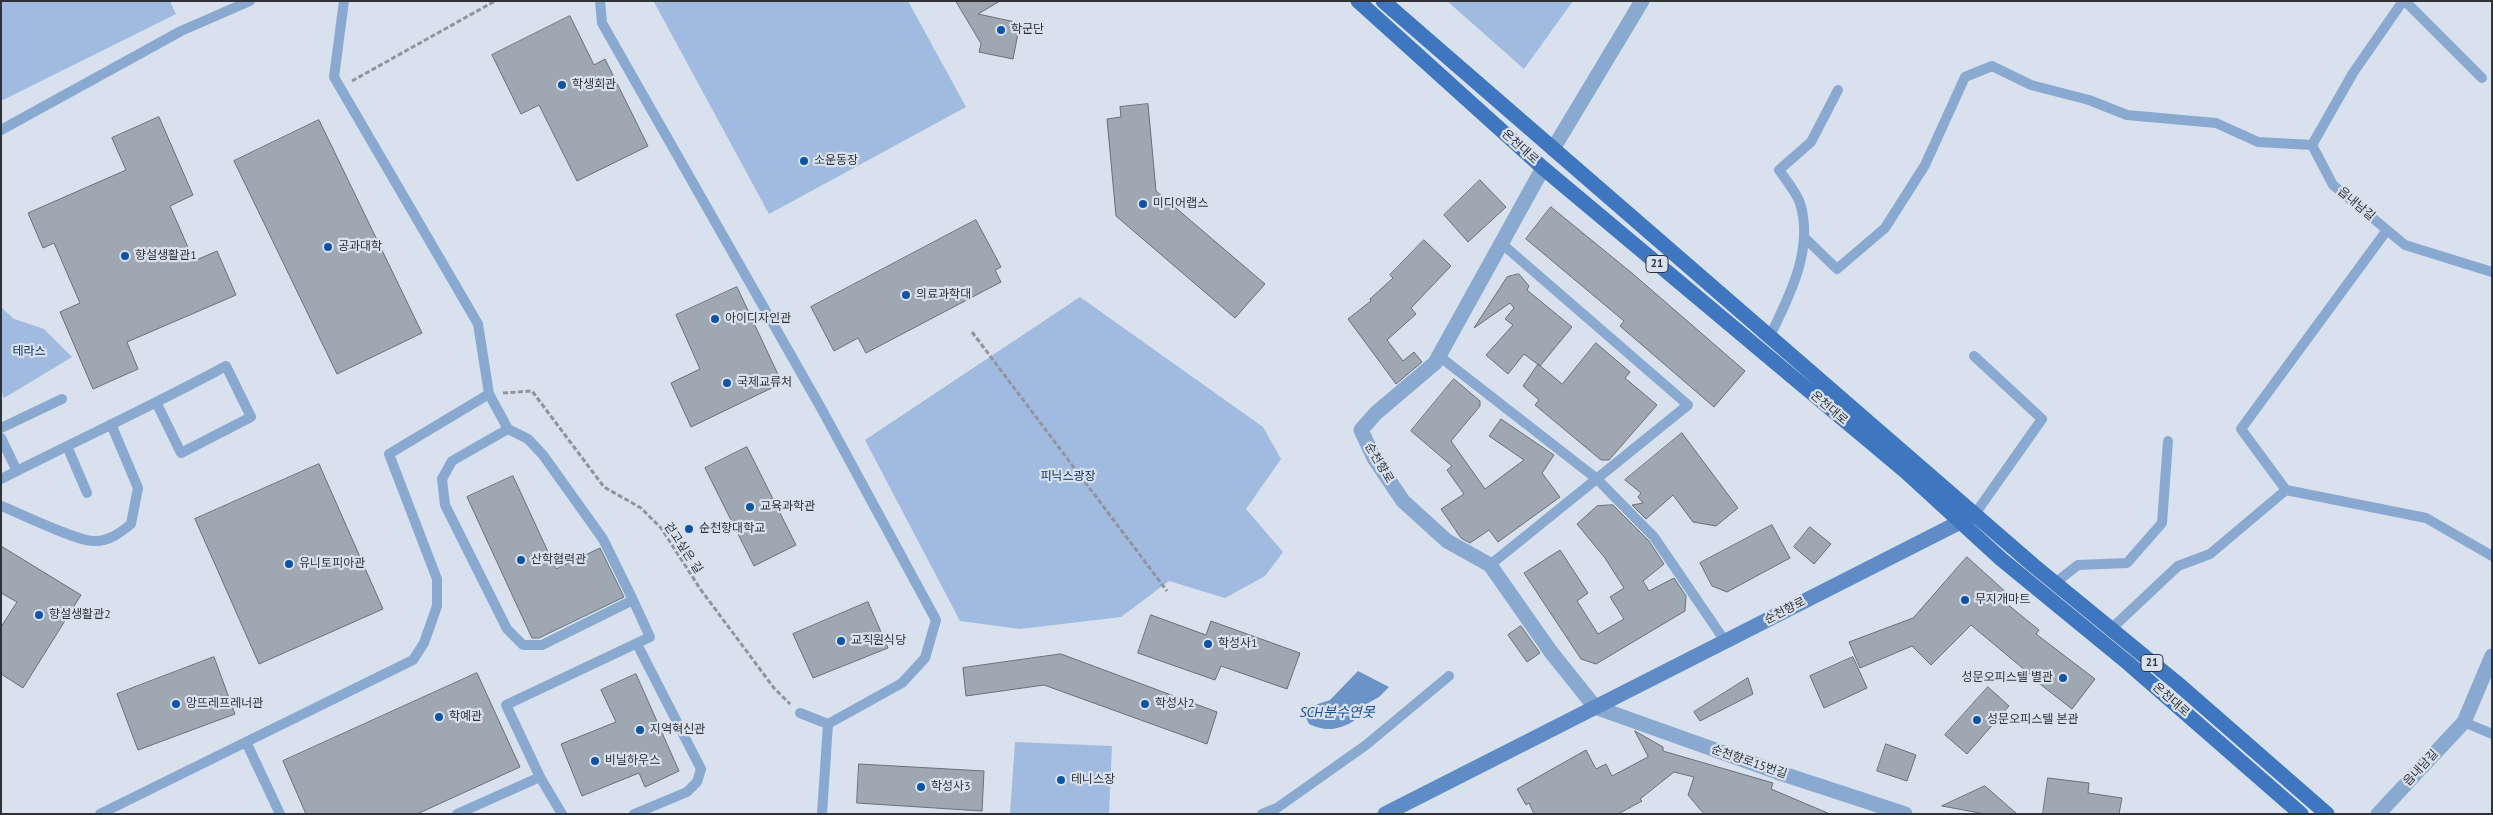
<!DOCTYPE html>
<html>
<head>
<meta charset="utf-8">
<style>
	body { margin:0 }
	#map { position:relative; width:2493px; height:815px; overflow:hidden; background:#d8e1ed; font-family:"PT Sans",sans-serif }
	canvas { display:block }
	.frame { position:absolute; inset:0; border:2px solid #2f3337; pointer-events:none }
</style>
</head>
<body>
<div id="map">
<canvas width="2493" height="815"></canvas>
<div class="frame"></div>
</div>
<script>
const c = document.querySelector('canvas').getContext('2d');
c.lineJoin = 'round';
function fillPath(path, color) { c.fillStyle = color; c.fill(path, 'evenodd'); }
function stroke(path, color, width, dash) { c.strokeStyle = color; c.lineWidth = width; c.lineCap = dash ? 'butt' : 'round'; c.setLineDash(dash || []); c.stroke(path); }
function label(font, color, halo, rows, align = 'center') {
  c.font = font + ' "PT Sans","Noto Sans KR",sans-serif'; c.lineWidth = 4.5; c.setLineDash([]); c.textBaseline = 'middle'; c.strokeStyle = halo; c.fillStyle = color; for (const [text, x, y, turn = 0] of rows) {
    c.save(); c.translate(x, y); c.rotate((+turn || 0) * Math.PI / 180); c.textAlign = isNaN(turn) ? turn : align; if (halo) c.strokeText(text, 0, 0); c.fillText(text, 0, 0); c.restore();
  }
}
fillPath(new Path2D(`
	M1 1H170L176 14 1 101Z
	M656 1H908L966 107 769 214 654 2Z
	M1447 1H1573L1524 69Z
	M1080 297 1263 427 1281 459 1246 509 1283 552 1265 576 1225 598 1169 581 1121 617 1020 629 960 621 865 440Z
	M1 307 14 319 44 329 72 357 4 398 1 392Z
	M1015 742 1112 746 1109 814H1010Z`), '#a0bbdf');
fillPath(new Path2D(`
	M1358 671 1389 687 1379 697 1352 712 1354 721C1338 730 1326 732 1309 724L1305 715 1312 706 1330 700Z`), '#6b93c7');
const building = new Path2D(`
	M956 1H1000L978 14 1020 23 1013 59 979 52 981 44Z
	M570 16 594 65 605 59 648 146 577 181 539 105 521 114 492 55Z
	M1148 104 1156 191 1265 284 1235 318 1116 216 1107 119 1121 117 1120 107Z
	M159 117 193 195 170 206 194 261 217 251 236 295 127 342 138 369 93 389 60 312 80 303 54 243 43 248 28 213 126 170 112 138Z
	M319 120 422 333 337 374 234 161Z
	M1480 180 1506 207 1468 242 1444 215Z
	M1551 207 1633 274 1745 371 1714 407 1620 326 1624 321 1526 239Z
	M976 220 1001 267 995 270 1001 282 866 353 858 338 834 351 811 307Z
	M1424 240 1451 266 1411 308 1416 314 1387 340 1403 361 1414 352 1422 362 1396 384 1348 319 1371 301 1370 299 1393 278 1390 275Z
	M1519 274 1529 286 1527 290 1572 327 1540 366 1524 354 1508 374 1486 355 1513 325 1505 319 1514 308 1510 303 1474 328 1507 277Z
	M737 287 782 383 691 427 671 383 700 369 676 315Z
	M1596 343 1630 372 1625 378 1657 405 1609 460H1601L1535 405 1539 400 1523 386 1538 364 1562 384Z
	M1454 379 1480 401V406L1451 441 1485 489 1524 460 1489 436 1501 419 1554 455 1542 473 1560 497 1498 542 1489 530 1470 543 1461 538 1441 509 1464 494 1447 470 1452 466 1411 431Z
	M1682 433 1738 508 1716 526 1693 522 1673 495 1646 519 1632 505 1643 503 1638 497 1641 493 1625 480Z
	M747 447 796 545 754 566 705 468Z
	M319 464 383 609 259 664 195 519Z
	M513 476 556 569 600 548 624 597 539 638H532L467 497Z
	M1613 505 1649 541 1664 564 1643 581 1649 591 1674 578 1686 596 1685 611 1596 664 1581 659 1524 573 1560 550 1588 593 1577 601 1598 634 1624 619 1610 597 1624 588 1605 558 1577 524 1597 506Z
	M1772 525 1790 558 1727 592 1712 586 1700 563Z
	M1810 527 1831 544 1814 564 1794 547Z
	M1 546 81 595 23 688 1 674V627L17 602 1 593Z
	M1967 557 2008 594 2002 600 2039 630 2036 634 2095 679 2072 709 2031 677 2032 676 1971 625 1931 665 1912 646 1860 668 1849 642 1913 618Z
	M868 602 888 648 813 678 793 634Z
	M1151 615 1206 635 1211 621 1300 653 1287 689 1221 666 1215 680 1138 653Z
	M1521 626 1540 653 1527 662 1508 635Z
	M1061 654 1217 712 1207 744 1044 685 966 696 963 668Z
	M214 657 235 714 138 750 117 694Z
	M1853 657 1867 688 1824 708 1810 676Z
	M477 673 520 767 417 814H306L283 761Z
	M636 674 679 771 645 787 639 773 582 796 561 744 616 722 601 690Z
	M1748 678 1753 694 1700 721 1694 712Z
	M1988 687 2009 706 1967 754 1945 735Z
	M1635 731 1663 747V751L1773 783 1771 789 1830 814H1704L1688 795 1694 777 1674 772 1640 799 1642 801 1618 814H1534L1529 803 1526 805 1517 789 1586 750 1596 769 1606 764 1612 776 1648 757Z
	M1886 744 1916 755 1907 781 1877 771Z
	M859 764 984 771 982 811 857 803Z
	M2048 778 2089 783 2088 793 2122 798 2119 814H2043Z
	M1985 786 2017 814H1985L1942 806Z`);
fillPath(building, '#9fa7b2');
stroke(building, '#68707a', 1);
stroke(new Path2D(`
	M352 81 495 1
	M972 332 1167 591
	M503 393 532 391 604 487 641 508 661 528 701 590 774 688 790 704`), '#8e959d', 3, [5, 2.5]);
stroke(new Path2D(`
	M600 1 602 23 821 408 936 620 925 658 902 683 828 724 800 713
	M2403 1 2353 73 2312 145 2333 185 2405 245 2492 272
	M2405 1 2482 78
	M1 130 181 31 250 1
	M1806 239 1837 269 1885 228 1925 165 1965 77 1992 66 2031 85 2089 100 2127 115 2216 123 2258 142 2312 145
	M1770 336C1790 295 1814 249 1800 203 1796 192 1786 180 1779 170L1811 142 1838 90
	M1439 356 1597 479 1654 537 1725 641
	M1974 356 2042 419 1975 514
	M489 394 508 429 452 461 442 479 445 505 507 629 523 645H542L633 600 650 637 506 705 540 777
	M1 428 62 399
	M508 429 528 439 543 455 603 539 633 600
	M1 438 17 471
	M67 446 87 493
	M1 479C76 441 152 406 226 366L251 417 181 453 157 404
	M2286 490 2241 429 2387 230
	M2286 490 2426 518 2492 556
	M1 506C22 514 74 540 93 541 108 542 120 533 131 524L138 488 111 424
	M1490 565 1688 405 1501 243
	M2055 583 2078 565 2127 563 2162 523 2168 441
	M2111 629 2178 566 2210 554 2286 490
	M2464 722 2492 734
	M246 742 413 660 424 643 437 606V579L389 454 489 394 478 324 334 77 344 1
	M100 814 246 742 280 814
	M457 814 540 777 562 814
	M634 814 687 792 697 782 701 769 637 644
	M822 814 828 724
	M1262 814 1277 808 1366 745 1449 676`), '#8aa9d1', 10);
stroke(new Path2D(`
	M1553 149 1642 1
	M1543 168 1435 363 1376 413 1361 430 1374 458 1403 501 1447 541 1490 565 1551 652 1595 707 1777 772 1905 814
	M2378 814 2464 722 2492 656`), '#8aa9d1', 15);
stroke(new Path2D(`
	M1385 814 1972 516`), '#5f8cc7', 15);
stroke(new Path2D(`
	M1358 1 1543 168 1905 471 2001 559 2128 663 2301 814
	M1383 1 2033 565 2177 683 2327 814`), '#3e76bf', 15);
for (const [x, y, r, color] of [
	[1001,30,5,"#0d54a4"],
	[562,85,5,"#0d54a4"],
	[804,161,5,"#0d54a4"],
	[1143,204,5,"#0d54a4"],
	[328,247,5,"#0d54a4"],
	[125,256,5,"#0d54a4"],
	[906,295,5,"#0d54a4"],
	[715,319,5,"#0d54a4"],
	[727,383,5,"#0d54a4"],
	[750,507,5,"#0d54a4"],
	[689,529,5,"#0d54a4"],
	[521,560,5,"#0d54a4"],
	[289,564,5,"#0d54a4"],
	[1965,600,5,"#0d54a4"],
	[39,615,5,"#0d54a4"],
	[841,641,5,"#0d54a4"],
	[1208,644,5,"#0d54a4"],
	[2063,678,5,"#0d54a4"],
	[176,704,5,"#0d54a4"],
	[1145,704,5,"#0d54a4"],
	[439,717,5,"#0d54a4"],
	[1977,720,5,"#0d54a4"],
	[640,730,5,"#0d54a4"],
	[595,761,5,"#0d54a4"],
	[1061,780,5,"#0d54a4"],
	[921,787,5,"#0d54a4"]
]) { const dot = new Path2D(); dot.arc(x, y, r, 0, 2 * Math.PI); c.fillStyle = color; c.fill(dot); stroke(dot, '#d8e1ed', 2); }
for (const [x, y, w] of [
	[1657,264,22],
	[2152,663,22]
]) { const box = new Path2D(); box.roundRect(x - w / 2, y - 8.5, w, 17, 4); c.fillStyle = '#d8e1ed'; c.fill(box); stroke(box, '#2f3337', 1); }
label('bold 11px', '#2f3337', null, [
	["21",1657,264],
	["21",2152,663]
]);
label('12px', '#2f3337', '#d8e1ed', [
	["학군단",1011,30],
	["학생회관",572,85],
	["소운동장",814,161],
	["미디어랩스",1153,204],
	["공과대학",338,247],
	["향설생활관1",135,256],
	["의료과학대",916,295],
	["아이디자인관",725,319],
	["국제교류처",737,383],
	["교육과학관",760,507],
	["순천향대학교",699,529],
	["산학협력관",531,560],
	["유니토피아관",299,564],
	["무지개마트",1975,600],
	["향설생활관2",49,615],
	["교직원식당",851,641],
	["학성사1",1218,644],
	["성문오피스텔 별관",2053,678,"right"],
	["앙뜨레프레너관",186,704],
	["학성사2",1155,704],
	["학예관",449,717],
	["성문오피스텔 본관",1987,720],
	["지역혁신관",650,730],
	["비닐하우스",605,761],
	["테니스장",1071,780],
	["학성사3",931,787]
], 'left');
label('12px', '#2f3337', '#d8e1ed', [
	["온천대로",1520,147,42],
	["읍내남길",2356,204,40],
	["온천대로",1829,408,40],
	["순천향로",1379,463,59],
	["걷고싶은 길",683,548,56],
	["순천향로",1785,611,-27],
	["온천대로",2171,700,41],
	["순천향로15번길",1749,762,19],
	["읍내남길",2421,768,-47]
]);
label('12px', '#042d5d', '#d8e1ed', [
	["테라스",29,352],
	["피닉스광장",1068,477]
]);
label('italic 14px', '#1a4f8f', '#d8e1ed', [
	["SCH분수연못",1337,713]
]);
</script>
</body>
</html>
